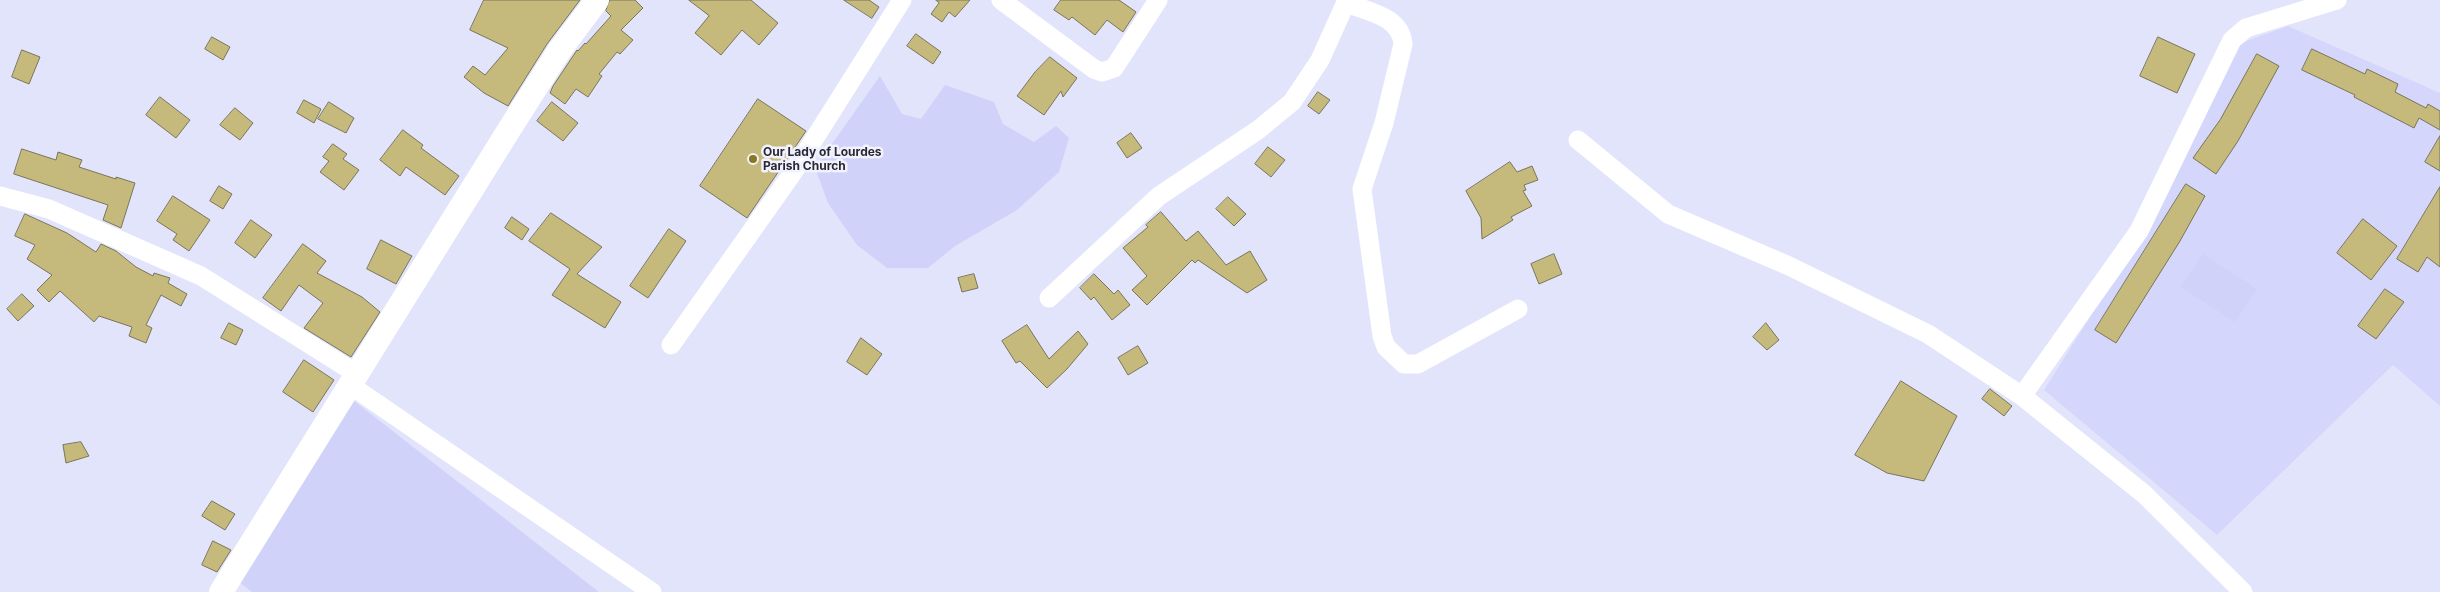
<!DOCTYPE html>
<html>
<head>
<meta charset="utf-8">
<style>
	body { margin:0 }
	canvas { display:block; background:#e2e4fc }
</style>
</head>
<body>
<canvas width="2440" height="592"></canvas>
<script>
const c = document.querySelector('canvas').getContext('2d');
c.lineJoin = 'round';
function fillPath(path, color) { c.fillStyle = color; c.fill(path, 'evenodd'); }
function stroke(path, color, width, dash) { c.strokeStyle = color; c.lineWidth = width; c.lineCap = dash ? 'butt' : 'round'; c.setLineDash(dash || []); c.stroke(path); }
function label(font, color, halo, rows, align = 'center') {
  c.font = font + ' Inter,sans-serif'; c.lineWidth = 5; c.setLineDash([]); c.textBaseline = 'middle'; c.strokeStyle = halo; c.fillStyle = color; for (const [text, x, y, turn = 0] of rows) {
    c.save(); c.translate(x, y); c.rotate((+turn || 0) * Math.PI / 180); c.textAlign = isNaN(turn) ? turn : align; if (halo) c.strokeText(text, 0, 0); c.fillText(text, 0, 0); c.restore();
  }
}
fillPath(new Path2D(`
	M2288 26 2440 93V406L2393 365 2217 535 2044 390 2155 214 2241 43Z`), '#d4d7fb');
fillPath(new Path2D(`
	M880 76 902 114 921 119 945 85 994 102 1003 124 1034 142 1056 126 1069 138 1059 172 1017 210 955 246 928 268H887L857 245 828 203 815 168Z
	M2203 254 2257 289 2235 322 2181 287Z
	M353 400 599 592H252L239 582Z`), '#d0d2f9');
const building = new Path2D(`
	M484 0H580L547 44 508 106 484 93 464 77 473 66 485 75 508 48 470 30Z
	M610 0H635L643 8 621 30 633 40 620 54 617 52 599 74 602 76 588 97 576 89 565 104 550 93 553 86 577 50 578 51 585 43 586 44 611 16 606 11Z
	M689 0H751L778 23 759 45 742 30 721 55 695 33 709 16Z
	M844 0H869L879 7 872 18Z
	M936 0H970L955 17 949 12 942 22 931 14 939 3Z
	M1061 0H1119L1136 12 1123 32 1107 20 1095 35 1072 17 1069 20 1054 10Z
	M916 34 941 52 933 64 907 46Z
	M212 37 230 47 223 60 205 49Z
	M2158 37 2195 54 2177 93 2140 76Z
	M2312 49 2365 74 2367 69 2398 84 2395 92 2426 108 2428 104 2440 111V130L2419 118 2414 128 2354 97 2355 95 2302 70Z
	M22 50 40 57 29 84 12 77Z
	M2257 54 2279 66 2238 141 2216 174 2193 158 2220 120Z
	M1050 57 1077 78 1063 97 1061 91 1044 115 1017 96 1035 72Z
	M1318 92 1330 100 1319 114 1308 106Z
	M160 97 190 120 176 138 146 115Z
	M758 99 806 131 747 218 700 186Z
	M304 100 321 109 314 123 297 113Z
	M329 102 354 118 346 133 318 119Z
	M552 102 578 123 563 141 537 121Z
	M235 108 253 123 240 140 220 125Z
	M403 130 423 145 421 148 459 176 445 195 406 167 400 176 380 160Z
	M1131 133 1142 148 1127 158 1117 143Z
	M2440 136V171L2425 162Z
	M333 144 347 154 343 159 359 170 344 190 320 172 329 161 323 157Z
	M1268 147 1285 160 1271 177 1255 164Z
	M22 149 56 160 58 152 82 160 79 167 116 179V177L135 183 121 228 103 220 108 205 14 174Z
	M1510 162 1517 172 1532 166 1538 180 1524 185 1526 190 1523 191 1532 206 1511 217 1513 220 1482 239 1481 218 1466 191Z
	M2186 184 2205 196 2180 241 2116 343 2095 330Z
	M219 186 232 194 223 209 210 201Z
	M2440 187V267L2427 257 2418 272 2397 259Z
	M173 196 210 220 189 251 173 240 177 234 157 221Z
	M1228 197 1246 214 1234 226 1216 209Z
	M1161 212 1186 241 1198 231 1226 265 1250 251 1267 280 1247 293 1198 260 1195 263 1192 260 1147 305 1132 290 1147 276 1123 248 1148 227 1146 225Z
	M551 213 602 247 577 274 621 302 605 328 552 295 570 269 529 241Z
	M25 214 67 233 96 252 101 244 116 251 136 267 153 276 154 273 170 278 168 283 187 294 181 306 161 295 146 325 152 328 146 343 129 336 132 327 99 316 94 322 60 291 49 302 37 290 52 275 27 259 35 245 15 236Z
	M512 217 529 229 522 240 505 228Z
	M2363 219 2397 246 2371 280 2337 253Z
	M251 220 272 235 255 258 235 243Z
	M669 229 686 241 648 298 630 286Z
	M381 240 412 256 396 284 367 269Z
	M303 244 326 261 317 273 362 297 380 312 351 357 304 328 323 303 299 285 281 311 263 298Z
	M1554 254 1562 274 1539 284 1531 264Z
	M974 274 978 288 962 292 958 278Z
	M1094 274 1114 294 1118 290 1130 305 1112 320 1094 297 1091 300 1080 288Z
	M2385 289 2404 302 2376 339 2358 326Z
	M22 294 34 306 18 321 7 309Z
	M229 323 243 330 236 345 221 338Z
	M1766 323 1779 340 1767 350 1753 337Z
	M1027 325 1049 359 1078 331 1088 344 1067 369 1047 388 1020 361 1016 363 1002 341Z
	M861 338 882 354 867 375 847 362Z
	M1138 346 1148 363 1128 375 1118 358Z
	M304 360 334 380 313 412 283 392Z
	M1901 381 1957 416 1924 481 1887 473 1855 455Z
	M1990 389 2012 406 2004 416 1982 399Z
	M81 442 89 456 66 463 63 445Z
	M212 501 235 514 225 530 202 516Z
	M213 541 231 550 217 572 202 565Z`);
fillPath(building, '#c5b97b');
stroke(building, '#7a7559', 1);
stroke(new Path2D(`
	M1001 0 1094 69 1102 72 1114 68 1158 0
	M1346 3C1368 12 1401 16 1403 44L1384 123 1362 189 1382 336 1386 347 1404 364H1418L1518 309
	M1578 140 1668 214 1789 266 1928 334 2022 396 2144 494 2243 592
	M0 196 49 209 201 276 357 374
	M1049 298 1159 196 1258 130 1292 102 1320 60 1347 0
	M671 345 794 171 902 0
	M350 385 652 592
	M2022 396 2139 231 2232 40 2246 28 2337 0`), '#fff', 19);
stroke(new Path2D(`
	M221 592 507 133 559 51 597 0`), '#fff', 24);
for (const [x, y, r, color] of [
	[753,159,5,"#89781d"]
]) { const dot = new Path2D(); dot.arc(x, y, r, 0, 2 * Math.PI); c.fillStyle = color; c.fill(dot); stroke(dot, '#f1f2fe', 2); }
label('bold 12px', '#292934', '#f1f2fe', [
	["Our Lady of Lourdes",763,152],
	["Parish Church",763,166]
], 'left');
</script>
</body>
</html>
